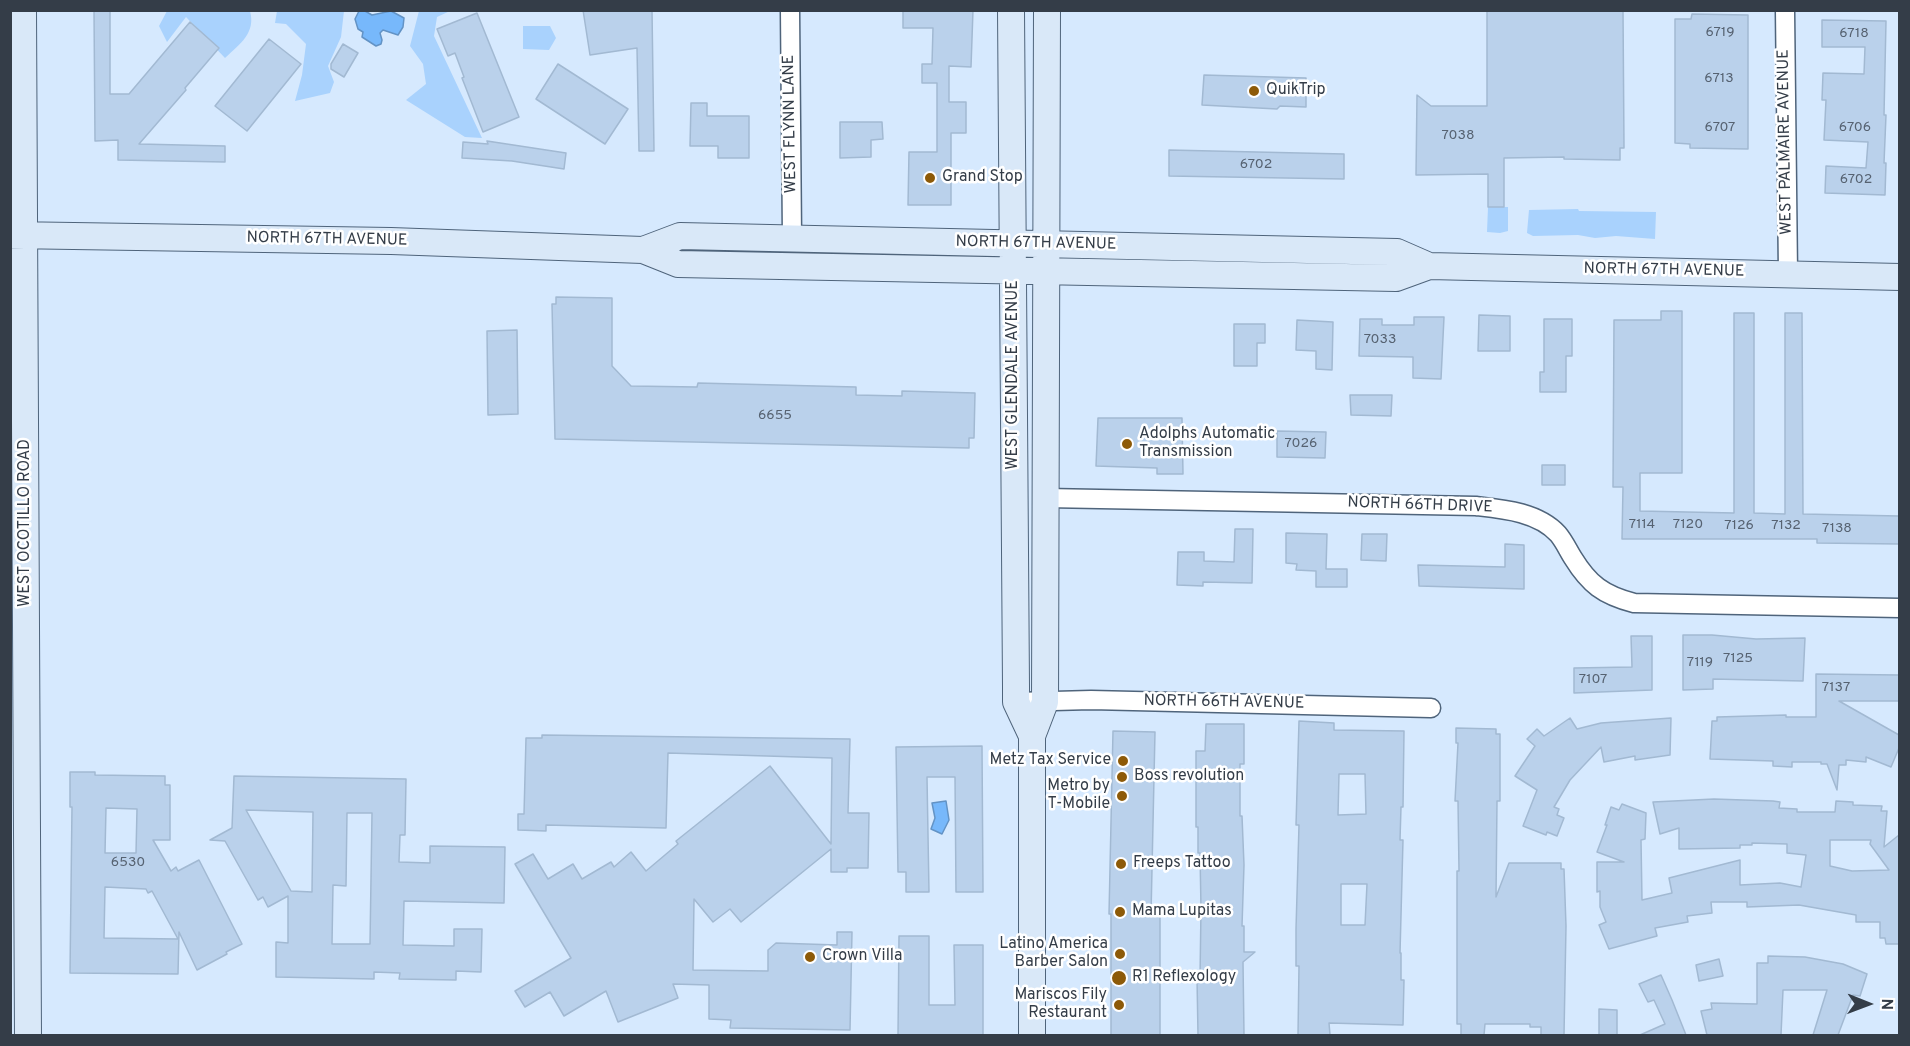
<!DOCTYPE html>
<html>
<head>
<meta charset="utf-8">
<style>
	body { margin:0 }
	#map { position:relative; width:1910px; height:1046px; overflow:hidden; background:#d6e9fe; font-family:Overpass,sans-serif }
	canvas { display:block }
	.frame { position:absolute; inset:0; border:12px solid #343d48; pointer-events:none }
	.north { position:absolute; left:1838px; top:974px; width:60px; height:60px; -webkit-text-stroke:4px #fff; paint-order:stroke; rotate:91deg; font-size:16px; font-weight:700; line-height:24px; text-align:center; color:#343d48 }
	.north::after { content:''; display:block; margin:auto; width:21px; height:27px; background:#343d48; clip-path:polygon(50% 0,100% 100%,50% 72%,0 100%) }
</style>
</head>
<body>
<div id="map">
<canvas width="1910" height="1046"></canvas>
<div class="frame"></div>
<div class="north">N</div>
</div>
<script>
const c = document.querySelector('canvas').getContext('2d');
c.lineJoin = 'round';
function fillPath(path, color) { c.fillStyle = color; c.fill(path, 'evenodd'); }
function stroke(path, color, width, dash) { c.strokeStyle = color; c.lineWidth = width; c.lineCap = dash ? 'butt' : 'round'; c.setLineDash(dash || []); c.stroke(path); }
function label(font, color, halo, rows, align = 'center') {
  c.font = font + ' Overpass,sans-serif'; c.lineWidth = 5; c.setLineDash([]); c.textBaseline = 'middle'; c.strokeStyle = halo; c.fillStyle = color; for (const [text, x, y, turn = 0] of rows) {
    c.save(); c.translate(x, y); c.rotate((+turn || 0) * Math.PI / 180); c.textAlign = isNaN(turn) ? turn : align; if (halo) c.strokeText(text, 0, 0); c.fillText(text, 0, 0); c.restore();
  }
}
fillPath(new Path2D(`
	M167 11H250C256 33 240 44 225 58L186 17 167 42 159 26Z
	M277 11H344L341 37 328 66 334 82 330 93 295 101 302 75 306 44 286 24 275 23Z
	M419 11H450L437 17 434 36 482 138 465 137 406 100 426 84 423 64 410 46Z
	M523 26H550L556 38 549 50 523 49Z
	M1488 207H1508V231L1500 233 1487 232Z
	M1578 209 1579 211 1656 212 1655 239 1616 236 1595 238 1578 235 1533 236 1527 233 1529 210Z`), '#a9d2fd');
const water = new Path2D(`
	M359 11H365L372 15 391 11 404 18 403 27 398 35 383 30 380 33 382 40 381 44 376 46 362 37 363 32 358 29 355 19Z
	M946 801 949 820 942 834 931 829 935 818 932 803Z`);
fillPath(water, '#77b8fb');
stroke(water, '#6393c5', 1.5);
const building = new Path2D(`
	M94 10H110V94H129L190 22 219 48 185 88 186 90 139 144 225 146V162L118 160V140L95 141Z
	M583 10H652L654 151H639L637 48 590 55Z
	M903 10H973L971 67 949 66V102H966V133H951V205H908L909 152H937V83H922V64H932L933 28H903Z
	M1487 10H1623L1624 148H1620V160L1564 159V157L1504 158V207H1488V174L1416 175 1417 95 1431 106H1487Z
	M477 13 519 117 483 132 462 78 464 77 455 53 448 56 437 29Z
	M1692 14 1748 15V149L1690 148V144L1675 143V19H1691Z
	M1822 20 1886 21 1884 115H1886L1884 163H1886L1885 195 1825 193 1826 166 1866 168 1868 142 1824 140 1826 100H1822L1823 73 1864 74 1865 47H1822Z
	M269 39 301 64 247 131 215 106Z
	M343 44 358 53 344 77 331 69V64Z
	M558 64 628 109 605 144 536 99Z
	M1204 75 1306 78V107L1280 106 1277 109 1202 105Z
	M691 103H707V116H749V158H718V146H690Z
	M840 122H882L883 139 871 140V157L840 158Z
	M487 141 566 153 564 169 512 161 462 158 463 142 488 144Z
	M1169 150 1344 154V179L1169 176Z
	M556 297 612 298V366L631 386 697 387 698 383 856 387V395L902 396V391L975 393 974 438H969V448L555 439 552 304H556Z
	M1661 311H1682V473H1640V511L1734 513V313H1754V513L1785 514V313H1802L1803 514 1899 516V544L1817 543V539H1622L1623 487H1613L1614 320H1661Z
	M1479 315 1510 316V351H1478Z
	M1414 317H1444L1441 379 1413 378V357L1359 356 1360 319H1382V325H1414Z
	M1544 319H1572V356H1566V392H1540V372H1544Z
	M1297 320 1333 322 1332 370 1316 369V351L1296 350Z
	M1234 324H1265V343H1257V366H1234Z
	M517 330 518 414 488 415 487 331Z
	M1350 395H1392L1391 416 1351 415Z
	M1098 418H1182L1183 474H1157V468L1096 466Z
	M1277 431 1326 432 1325 458 1277 457Z
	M1542 465H1565V485H1542Z
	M1235 529H1253L1252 583 1203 582V586L1177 585 1178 552H1204V561L1234 562Z
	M1286 533 1327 534 1326 569H1347V587H1316V571L1296 570 1297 564 1286 563Z
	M1362 534H1387L1386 561 1361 560Z
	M1505 544 1524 545V589L1419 586 1418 565 1505 567Z
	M1683 635H1712L1756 639 1805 638 1803 681 1713 679V689L1683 690Z
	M1631 636H1652V690L1574 693V668L1632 667Z
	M1816 674 1899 675V701H1839L1899 735V748L1891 767 1866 757V762L1846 760V765H1839L1837 790 1827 764H1821V762H1792V767L1773 766V761L1710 759 1712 721H1717V717L1786 715V717H1816Z
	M1570 718 1577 729 1601 723 1671 718 1670 755 1635 760V756L1604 762 1601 747 1570 780 1554 807 1559 809 1557 815 1564 818 1557 836 1547 832 1546 835 1523 826 1537 790 1515 776 1535 746 1527 739 1537 729 1544 736Z
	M1299 721 1334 723V730L1404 731 1403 807H1401L1400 840H1403L1400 953H1401V980H1404L1403 1025 1329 1023 1330 1035H1298L1299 966H1296V929L1299 825H1296ZM1339 774H1365L1366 814 1338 815ZM1341 884H1367L1365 925H1341Z
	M1206 724H1244V764H1240V816H1242L1244 865 1242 926H1244V952H1255L1243 962 1244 1035H1198L1197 978H1200L1201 909 1200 853H1198V827H1196V751H1205Z
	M1456 728 1496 729V734H1500V801H1497L1496 897 1509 863H1561V869H1564L1566 926 1564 1035H1541V1027H1530V1024H1485L1484 1035H1461V1024H1457V871H1459L1458 801H1455L1458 743H1456Z
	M1113 731 1155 732 1151 915H1160V1035H1111V914H1109Z
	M542 735 850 739 848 813H869L868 868H847V872H831V849L741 922 730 909 713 922 694 899 693 970 768 971V950L776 943 837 945V932H852L850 1030 730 1028 731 1020 709 1019V985L673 984 678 998 618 1022 606 991 564 1016 550 992 525 1007 515 991 571 958 515 864 533 854 548 879 573 864 582 879 611 862 614 867 631 852 646 871 678 844 676 841 770 766 831 844 832 758 668 753 666 828 546 825V831L518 830V814H524L526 738H542Z
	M982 746 983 892H956L955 777H927L929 892H906V872H898L896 747Z
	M70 772H95V775L165 776V785H170V840H153L171 871 176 867 178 871 199 860 242 944 226 952 227 954 197 970 179 932 178 974 70 973 72 807H70ZM106 808 137 809 136 853H105ZM105 887 146 889 148 893 152 891 178 939 104 938Z
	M234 776 406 779 405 835H400L399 862 430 863V846L505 847 504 903 404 901 403 945 454 946V929H482L481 972 456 971V980L399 979 400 973 374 972V979L276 977V942L288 943V896L268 907 263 897 258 900 225 841 210 840 232 828ZM246 810 313 812 312 892 291 891ZM347 813H372L370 944H332L333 885 346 886Z
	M1714 799 1773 801 1780 802 1779 808 1797 809V812H1835L1836 801 1853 802V805L1882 806 1881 811H1887L1884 847 1899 835V944H1886L1885 938H1880V922H1856V915L1799 905 1747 907V902H1711L1712 913 1687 916 1688 922 1655 928 1657 936 1609 949 1599 925 1606 922 1600 907V891L1597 892V862H1624L1597 852 1607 825H1605L1611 807 1619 810 1622 804 1646 813 1645 839 1641 840 1642 900 1672 893 1669 878 1740 860V885L1780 883 1801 887 1806 855 1787 853V844L1752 843V845H1740V848L1679 849V828L1660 834 1653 802ZM1830 840H1871L1870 844 1889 870 1852 871 1830 866Z
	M899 936H929V1005H955L954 945H983V1035H898Z
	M1768 956 1805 957 1843 964 1867 974 1860 996 1853 995 1838 1035H1813L1827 990H1783L1781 1035H1707L1701 1011 1712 1009 1711 1003 1757 1004V963H1768Z
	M1719 959 1723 976 1699 981 1696 965Z
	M1661 975 1672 1000 1686 1035H1640L1665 1024 1654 1000 1648 1002 1639 984Z
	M1599 1009 1617 1010V1035H1599Z`);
fillPath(building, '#bad1eb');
stroke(building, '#a2b9d2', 1.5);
const street = new Path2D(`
	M790 10 792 238
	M1785 10 1788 274
	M1046 498 1476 506C1503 509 1538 512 1558 534 1564 541 1568 550 1573 558 1589 584 1603 595 1634 603L1900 608
	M1016 702 1091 700 1431 708`);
const secondary = new Path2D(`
	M23 10 28 1036
	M1011 10 1016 687V702L1032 736
	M10 235 391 241 643 250 678 264 1396 278 1429 266 1900 277
	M643 250 680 236 1397 252 1429 266
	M1032 1036V736L1045 702 1047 10`);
stroke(street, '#4f647b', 21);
stroke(secondary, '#4f647b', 28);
stroke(street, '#fff', 18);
stroke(secondary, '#d9e8f8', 26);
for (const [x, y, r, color] of [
	[1254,91,6,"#8d5a08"],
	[930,178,6,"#8d5a08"],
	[1127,444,6,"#8d5a08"],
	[1123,761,6,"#8d5a08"],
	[1122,777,6,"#8d5a08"],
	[1122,796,6,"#8d5a08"],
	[1121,864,6,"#8d5a08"],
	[1120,912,6,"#8d5a08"],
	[1120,954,6,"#8d5a08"],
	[810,957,6,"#8d5a08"],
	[1119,978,8,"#8d5a08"],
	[1119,1005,6,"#8d5a08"]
]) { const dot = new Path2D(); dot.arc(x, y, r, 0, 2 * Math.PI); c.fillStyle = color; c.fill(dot); stroke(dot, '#fff', 2); }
label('14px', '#566271', null, [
	["6719",1720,33],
	["6718",1854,34],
	["6713",1719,79],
	["6707",1720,128],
	["6706",1855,128],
	["7038",1458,136],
	["6702",1256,165],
	["6702",1856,180],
	["7033",1380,340],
	["6655",775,416],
	["7026",1301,444],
	["7114",1642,525],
	["7120",1688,525],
	["7126",1739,526],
	["7132",1786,526],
	["7138",1837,529],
	["7125",1738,659],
	["7119",1700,663],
	["7107",1593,680],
	["7137",1836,688],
	["6530",128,863]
]);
label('16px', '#343d48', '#fff', [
	["QuikTrip",1266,91],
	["Grand Stop",942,178],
	["Adolphs Automatic",1139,435],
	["Transmission",1139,453],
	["Metz Tax Service",1111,761,"right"],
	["Boss revolution",1134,777],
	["Metro by",1110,787,"right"],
	["T-Mobile",1110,805,"right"],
	["Freeps Tattoo",1133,864],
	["Mama Lupitas",1132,912],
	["Latino America",1108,945,"right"],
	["Barber Salon",1108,963,"right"],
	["Crown Villa",822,957],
	["R1 Reflexology",1132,978],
	["Mariscos Fily",1107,996,"right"],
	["Restaurant",1107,1014,"right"]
], 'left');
label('16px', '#343d48', '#fff', [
	["WEST FLYNN LANE",791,124,-91],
	["WEST PALMAIRE AVENUE",1786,142,-91],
	["NORTH 67TH AVENUE",327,240,1],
	["NORTH 67TH AVENUE",1036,244,1],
	["NORTH 67TH AVENUE",1664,271,1],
	["WEST GLENDALE AVENUE",1014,375,-90],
	["NORTH 66TH DRIVE",1420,506,2],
	["WEST OCOTILLO ROAD",26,523,-90],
	["NORTH 66TH AVENUE",1224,703,1]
]);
</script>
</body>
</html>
